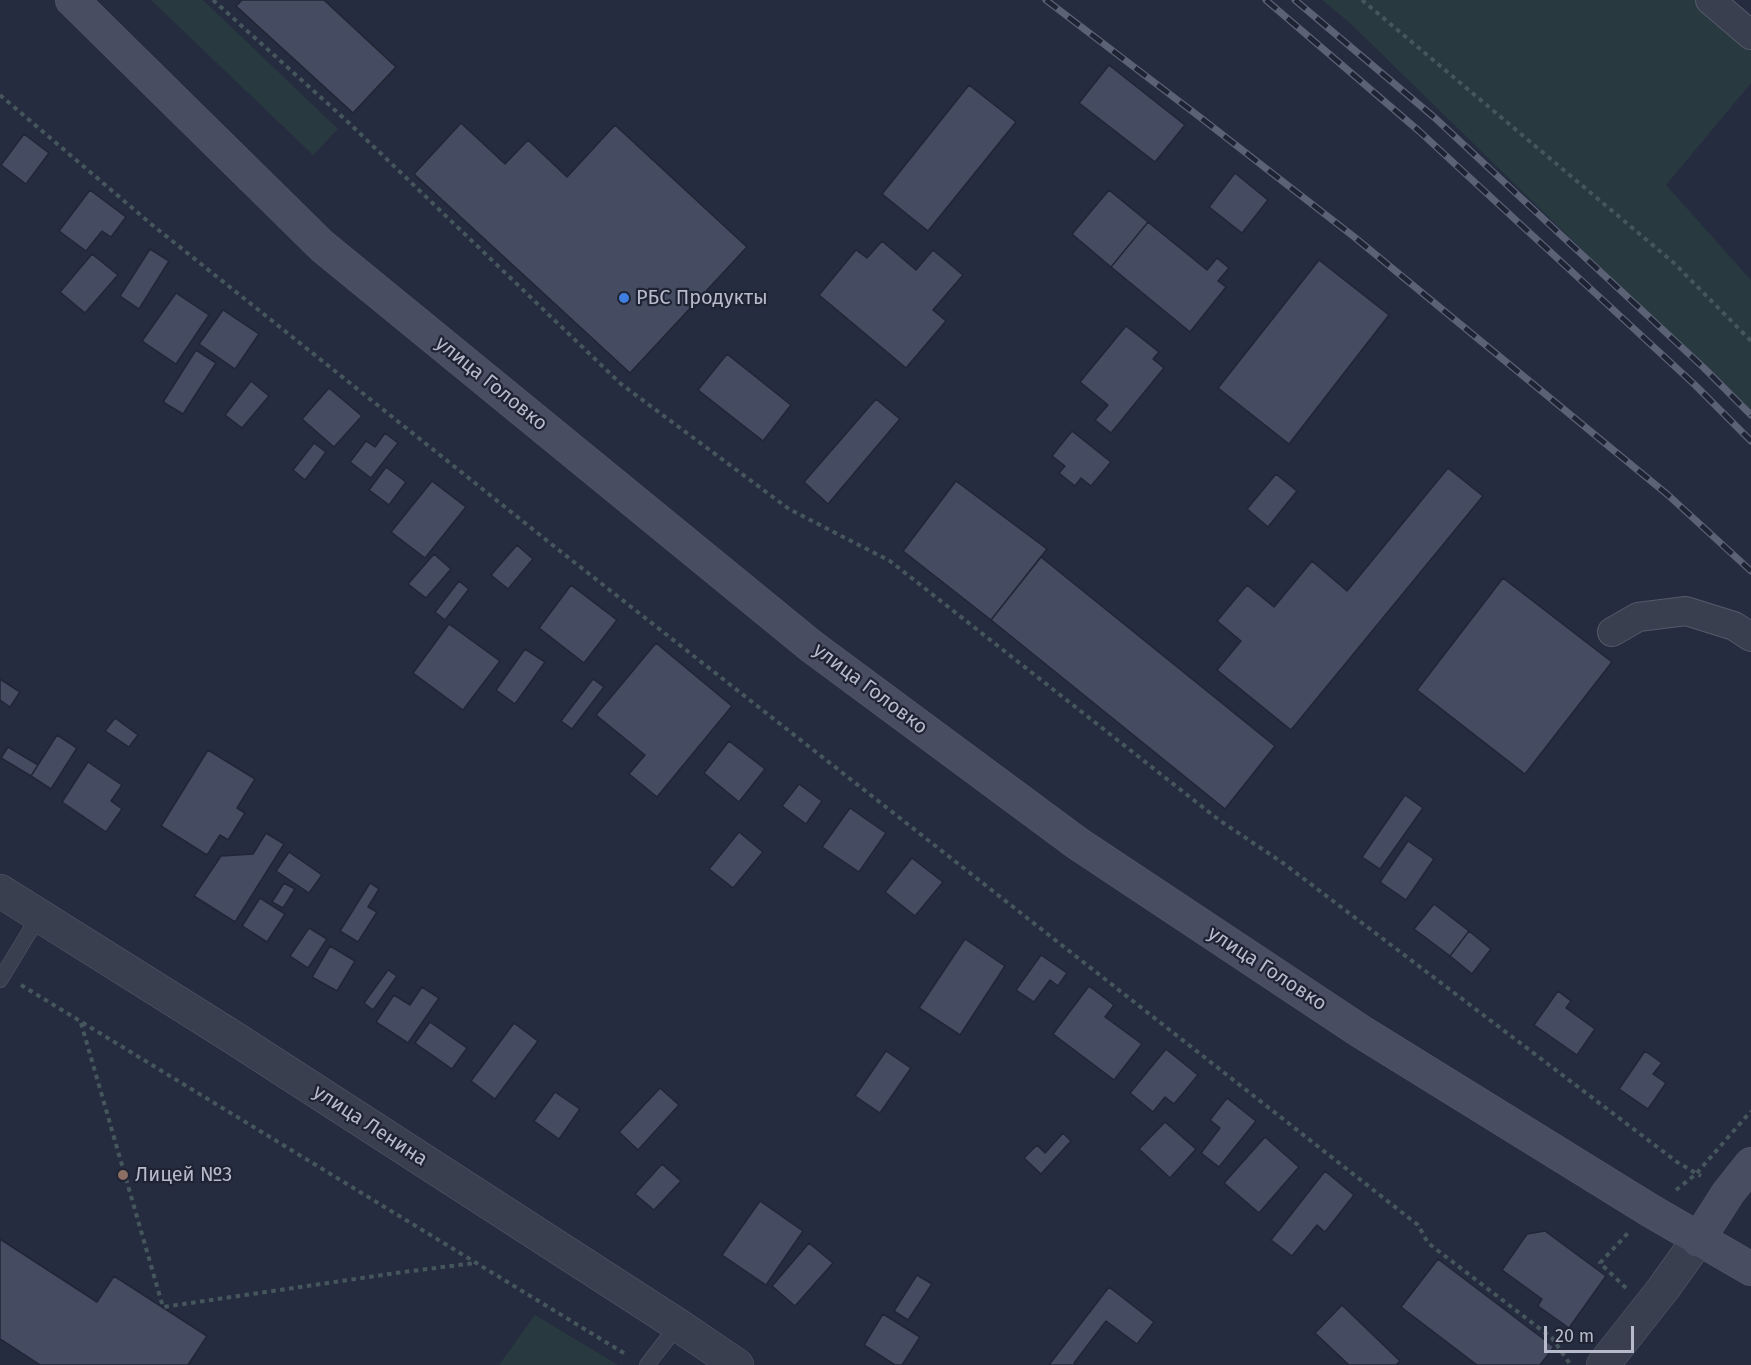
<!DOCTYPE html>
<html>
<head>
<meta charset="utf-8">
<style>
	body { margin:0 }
	#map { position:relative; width:1751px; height:1365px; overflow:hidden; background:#262c3f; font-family:"Fira Sans",sans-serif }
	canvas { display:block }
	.scale { position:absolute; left:1544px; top:1326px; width:90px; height:27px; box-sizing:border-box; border:3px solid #b6baca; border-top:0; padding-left:8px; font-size:18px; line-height:21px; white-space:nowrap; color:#b6baca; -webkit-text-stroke:4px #1f2434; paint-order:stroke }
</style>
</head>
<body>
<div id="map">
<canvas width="1751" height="1365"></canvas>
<div class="scale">20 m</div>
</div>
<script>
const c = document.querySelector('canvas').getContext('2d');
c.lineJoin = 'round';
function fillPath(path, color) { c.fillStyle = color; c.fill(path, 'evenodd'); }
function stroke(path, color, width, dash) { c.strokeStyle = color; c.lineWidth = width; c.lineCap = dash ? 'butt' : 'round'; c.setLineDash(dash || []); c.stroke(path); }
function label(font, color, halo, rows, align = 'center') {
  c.font = font + ' "Fira Sans",sans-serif'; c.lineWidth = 4.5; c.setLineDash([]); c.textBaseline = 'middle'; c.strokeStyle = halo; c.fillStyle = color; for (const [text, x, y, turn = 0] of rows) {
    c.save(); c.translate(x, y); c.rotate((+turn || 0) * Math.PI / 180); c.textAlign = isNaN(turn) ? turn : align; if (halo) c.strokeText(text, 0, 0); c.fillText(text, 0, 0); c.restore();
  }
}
fillPath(new Path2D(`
	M151 0H203L338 129 313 155Z
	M1322 0H1709L1751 37V83L1666 185 1751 280V415L1349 22Z
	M535 1315 618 1365H499Z`), '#283940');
const building = new Path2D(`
	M242 0H324L396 67 353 113 236 6Z
	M1109 65 1185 125 1155 162 1079 103Z
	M969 85 1016 122 928 231 882 194Z
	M461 123 505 164 528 140 567 177 615 125 747 247 630 373 414 174Z
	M24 134 49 153 26 184 1 165Z
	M1235 173 1268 200 1242 233 1209 207Z
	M90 190 126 217 111 237 102 231 86 251 59 231Z
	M1109 190 1148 222 1111 267 1072 234Z
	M1148 222 1207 270 1217 258 1229 268 1218 281 1226 287 1190 332 1111 267Z
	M882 241 916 270 933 250 963 275 933 310 946 321 906 368 819 295 856 250 867 258Z
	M150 249 169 261 139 309 120 296Z
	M92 254 118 275 85 313 60 292Z
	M1319 260 1389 315 1289 444 1218 388Z
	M176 293 209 315 176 364 142 341Z
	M223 310 259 334 235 369 199 344Z
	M1126 326 1159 352 1153 359 1164 368 1111 433 1095 420 1108 405 1080 382Z
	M196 350 216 363 183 414 163 402Z
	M727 354 791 405 763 441 698 390Z
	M251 381 269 396 242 428 225 415Z
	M329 388 362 416 334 447 302 419Z
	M876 399 900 419 828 504 804 482Z
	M1072 431 1111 462 1091 486 1081 478 1075 486 1059 473 1065 466 1052 456Z
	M385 433 398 443 371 478 350 462 366 441 375 447Z
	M314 443 326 452 305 480 293 470Z
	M386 467 406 482 389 505 369 490Z
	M1448 468 1483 496 1291 730 1217 670 1241 641 1217 621 1247 585 1274 607 1312 561 1347 591Z
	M1276 474 1297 491 1268 527 1247 509Z
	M432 481 466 507 425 558 391 532Z
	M956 481 1047 549 991 620 903 551Z
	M517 545 533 559 508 589 491 575Z
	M434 554 451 569 426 598 408 584Z
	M1041 557 1275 746 1225 809 991 620Z
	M1503 578 1612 662 1525 774 1417 690Z
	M459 581 469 589 445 620 435 612Z
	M571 585 617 620 584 663 539 628Z
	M449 624 500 661 463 710 413 673Z
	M656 643 732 706 657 797 629 774 645 755 596 715Z
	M525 649 545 662 515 704 496 690Z
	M0 679 20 692 10 707 0 700Z
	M593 679 604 687 572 729 561 721Z
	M115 718 138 735 129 747 105 731Z
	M57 735 77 748 51 789 31 776Z
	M729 741 765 769 739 802 704 773Z
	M8 747 38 765 31 776 1 758Z
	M208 750 255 779 237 808 245 813 228 840 220 835 207 855 161 826Z
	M88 762 122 785 111 801 122 809 106 832 62 802Z
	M799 784 822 801 806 824 782 806Z
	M1405 795 1423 808 1380 869 1362 857Z
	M850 808 886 833 859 872 822 847Z
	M739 832 763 852 733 888 709 869Z
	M266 833 284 844 235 922 194 896 221 856 253 854Z
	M1408 841 1434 859 1406 900 1380 882Z
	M289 852 322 875 309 893 276 871Z
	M912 858 943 882 915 916 885 892Z
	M284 883 295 889 283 908 272 902Z
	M370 883 379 889 368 907 377 912 358 942 340 931Z
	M260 898 285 914 267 942 242 926Z
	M1434 904 1469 931 1450 956 1414 929Z
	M309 928 327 939 308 968 290 956Z
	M1469 931 1491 949 1472 974 1450 956Z
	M965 939 1005 966 960 1035 919 1008Z
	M330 946 355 961 337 991 312 977Z
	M1041 955 1067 973 1058 986 1050 980 1034 1002 1016 990Z
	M388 970 397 976 373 1010 364 1003Z
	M1089 986 1114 1005 1105 1017 1142 1044 1114 1080 1053 1034Z
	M422 987 439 998 408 1043 376 1022 394 995 410 1005Z
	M1558 991 1571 1001 1566 1008 1595 1029 1577 1055 1534 1025Z
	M430 1022 467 1048 452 1069 415 1043Z
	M514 1023 538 1041 495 1099 471 1081Z
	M1166 1049 1198 1075 1174 1104 1165 1097 1153 1112 1130 1093Z
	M886 1051 911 1068 880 1113 855 1096Z
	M1645 1051 1662 1063 1653 1074 1666 1083 1648 1109 1619 1089Z
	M660 1088 679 1105 638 1150 619 1132Z
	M555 1092 580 1109 559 1139 534 1121Z
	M1227 1098 1256 1121 1219 1167 1201 1153 1220 1128 1210 1120Z
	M1165 1122 1196 1149 1170 1178 1139 1149Z
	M1063 1133 1071 1141 1041 1174 1024 1158 1037 1145 1045 1153Z
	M1265 1137 1299 1167 1259 1213 1224 1183Z
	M662 1164 681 1181 654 1210 635 1194Z
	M1325 1171 1354 1195 1325 1232 1317 1225 1292 1256 1271 1240Z
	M760 1201 803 1231 766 1285 722 1255Z
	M1545 1231 1606 1276 1569 1328 1538 1306 1542 1299 1502 1270 1527 1234Z
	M0 1239 97 1302 114 1276 207 1336 188 1365H40L0 1339Z
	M809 1243 833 1263 795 1306 772 1286Z
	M1438 1259 1554 1347 1540 1365H1477L1401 1307Z
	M917 1275 932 1284 908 1320 894 1311Z
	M1109 1287 1154 1322 1137 1344 1106 1321 1074 1363 1077 1365H1049Z
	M1342 1305 1400 1361 1396 1365H1349L1315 1333Z
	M883 1314 920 1337 902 1365H895L864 1345Z`);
fillPath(building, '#454b61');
stroke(building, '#212636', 1.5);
const service = new Path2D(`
	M0 980 39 916
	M647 1365 678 1325`);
const minor = new Path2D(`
	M1710 0 1751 35
	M1612 632 1638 617 1686 611 1734 626 1751 637`);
const tertiary = new Path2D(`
	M0 891 231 1036 678 1325 737 1365
	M1603 1365 1663 1289 1698 1240`);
const secondary = new Path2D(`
	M72 0 322 246 811 646 1077 843 1360 1031 1651 1211 1751 1269
	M1698 1240 1728 1193 1751 1164`);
stroke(service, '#555a6a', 16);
stroke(minor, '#555a6a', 30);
stroke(tertiary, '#555a6a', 34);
stroke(secondary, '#555a6a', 34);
stroke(new Path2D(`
	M213 0 348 122 621 384 789 509 890 561 1219 820 1283 863 1677 1162 1701 1176
	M1362 0 1674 263 1751 341
	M0 95 151 224 560 551 1418 1225 1428 1243 1552 1338 1570 1364 1573 1365
	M21 985 627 1355
	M81 1023 163 1307 396 1273 475 1263
	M1676 1190 1696 1174 1751 1111
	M1626 1288 1600 1263 1628 1233`), '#46565d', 4, [4.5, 4.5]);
stroke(service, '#3a3f4f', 15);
stroke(minor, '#3a3f4f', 28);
stroke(tertiary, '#3a3f4f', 33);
stroke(secondary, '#484d62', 33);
const rail = new Path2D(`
	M1046 0 1201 118 1353 236 1668 495 1751 571
	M1266 0 1419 131 1695 385 1751 441
	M1295 0 1435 118 1704 368 1751 415`);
stroke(rail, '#5c6276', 7);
stroke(rail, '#1f2434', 4.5, [14]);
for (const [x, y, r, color] of [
	[624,298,6,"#3f7fe0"],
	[123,1175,6,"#8d6e63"]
]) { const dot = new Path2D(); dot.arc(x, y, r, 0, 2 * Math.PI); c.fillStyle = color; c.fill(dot); stroke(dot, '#1f2434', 2); }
label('20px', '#b6baca', '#1f2434', [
	["РБС Продукты",636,298],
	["Лицей №3",135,1175]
], 'left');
label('20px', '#b6baca', '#1f2434', [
	["улица Головко",491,384,39],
	["улица Головко",870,689,37],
	["улица Головко",1267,969,33],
	["улица Ленина",370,1126,33]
]);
</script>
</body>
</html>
